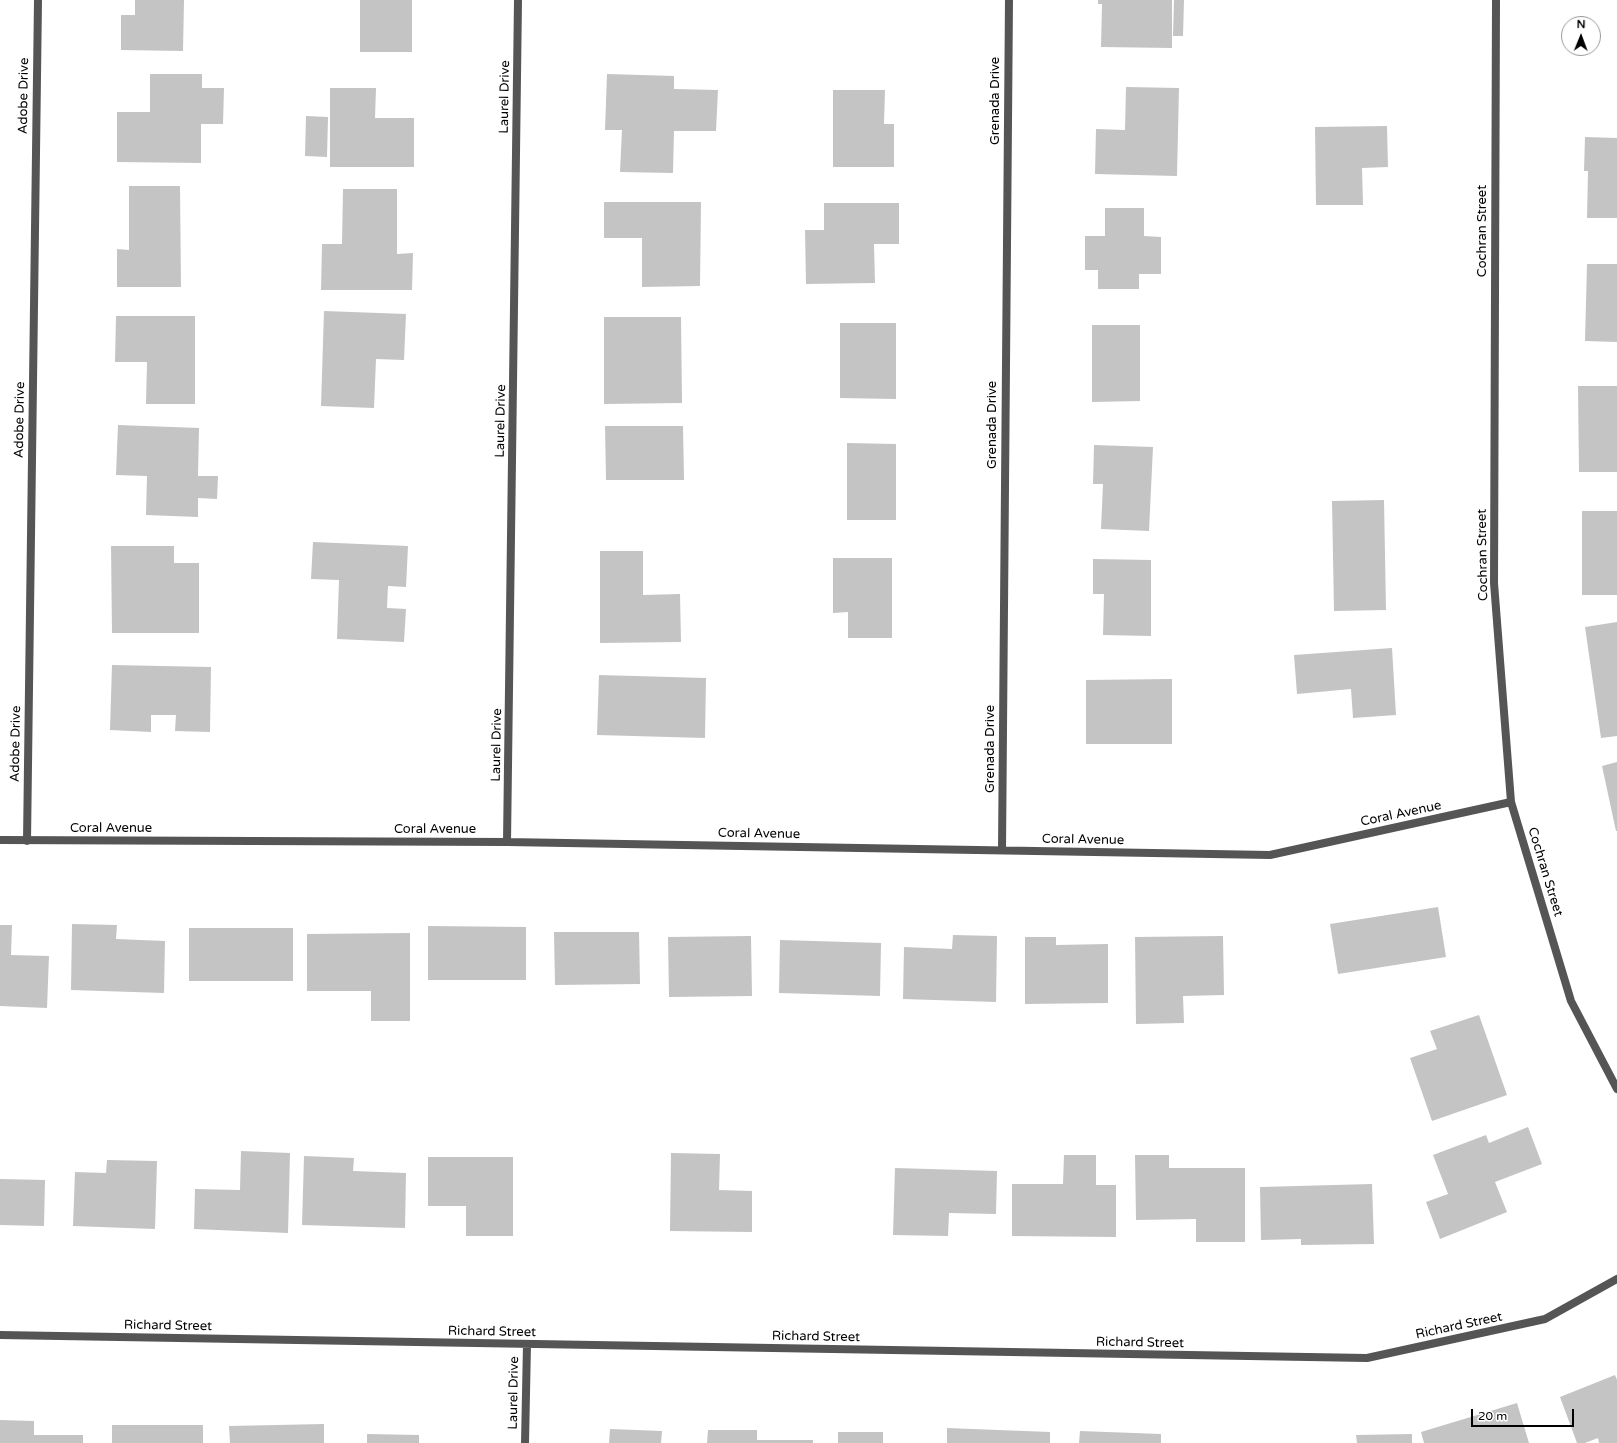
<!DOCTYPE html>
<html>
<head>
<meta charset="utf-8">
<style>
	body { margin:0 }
	#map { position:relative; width:1617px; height:1443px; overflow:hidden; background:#fff; font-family:"Varela Round",sans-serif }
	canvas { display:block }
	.north { position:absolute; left:1561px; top:16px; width:40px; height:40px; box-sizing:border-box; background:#fff; border:1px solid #999; border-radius:50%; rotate:1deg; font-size:11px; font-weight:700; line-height:16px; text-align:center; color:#000 }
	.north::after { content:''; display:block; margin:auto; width:14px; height:18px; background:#000; clip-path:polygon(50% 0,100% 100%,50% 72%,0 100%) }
	.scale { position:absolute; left:1471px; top:1409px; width:103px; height:18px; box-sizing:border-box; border:2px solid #000; border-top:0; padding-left:5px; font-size:12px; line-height:14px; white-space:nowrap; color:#000; -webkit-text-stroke:3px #fff; paint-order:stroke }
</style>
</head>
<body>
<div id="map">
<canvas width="1617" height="1443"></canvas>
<div class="north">N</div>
<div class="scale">20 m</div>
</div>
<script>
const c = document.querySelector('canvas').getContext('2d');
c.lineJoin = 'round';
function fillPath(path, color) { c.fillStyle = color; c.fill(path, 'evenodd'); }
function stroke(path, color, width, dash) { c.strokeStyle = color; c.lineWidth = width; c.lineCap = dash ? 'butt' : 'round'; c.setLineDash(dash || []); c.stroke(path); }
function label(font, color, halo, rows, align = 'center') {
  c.font = font + ' "Varela Round",sans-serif'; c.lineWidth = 3; c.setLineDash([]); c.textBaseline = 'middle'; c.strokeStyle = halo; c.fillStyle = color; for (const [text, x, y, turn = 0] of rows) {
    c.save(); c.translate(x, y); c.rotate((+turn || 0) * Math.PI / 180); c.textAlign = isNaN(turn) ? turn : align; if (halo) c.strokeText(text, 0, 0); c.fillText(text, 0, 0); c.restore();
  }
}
fillPath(new Path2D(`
	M135 0H184L183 51 121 50V15H135Z
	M360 0H412V52H360Z
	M1098 0H1172V48L1101 47 1102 4H1098Z
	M1174 0H1184L1183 36H1173Z
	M150 74H202V88H224L223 124H201V163L117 162V112H150Z
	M607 74 674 76V89L718 90 716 131H674L673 173 620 172 622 130H605Z
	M1126 87 1179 88 1177 176 1095 174 1096 129 1125 130Z
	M330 88H376L375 118H414V167H330Z
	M833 90H885L884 124H894V167H833Z
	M306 116 328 117 327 157 305 156Z
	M1387 126 1388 167 1362 168 1363 205H1316L1315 127Z
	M1585 137 1617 138V218H1587L1588 171H1584Z
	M129 186H180L181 287H117V249L129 250Z
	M343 189H397V254L413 253 412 290H321L322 244H342Z
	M604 202H701L700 286 642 287V238H604Z
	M824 203H899V244H874L875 283 806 284 805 230H824Z
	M1105 208H1144V236L1161 237V274H1139V289H1098V270H1085V236H1105Z
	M1587 264H1617V342L1585 341Z
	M324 311 406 314 404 360 376 359 374 408 321 406Z
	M116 316H195V404H146L147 362H115Z
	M604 317H681L682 403 604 404Z
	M840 323H896V399L840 398Z
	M1092 325H1140V401L1092 402Z
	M1578 386H1617V472H1579Z
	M118 425 199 428 198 476H218L217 499 198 498V517L146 515 147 476 116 475Z
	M605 426H683L684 480H606Z
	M847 443 896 444V520H847Z
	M1094 445 1153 447 1149 531 1101 529 1103 484H1093Z
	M1384 500 1386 610 1334 611 1332 501Z
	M1582 511H1617V595H1582Z
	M313 542 408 546 406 587 388 586 387 608 406 609 404 642 337 639 339 580 311 579Z
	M111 546H174V563H199V633H112Z
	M600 551H643V595L680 594 681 642 600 643Z
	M833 558H892V638H848V612L833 613Z
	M1093 559 1151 560V636L1103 635 1104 594H1093Z
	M1617 622V736L1601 738 1585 627Z
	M1392 648 1396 715 1353 718 1351 689 1297 694 1294 655Z
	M112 665 211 667 210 732 175 731 176 715H151V732L110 730Z
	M599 675 706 678 705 738 597 735Z
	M1172 679V744H1086V680Z
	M1617 762V831H1616L1602 766Z
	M1438 907 1446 957 1338 974 1330 924Z
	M72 924 117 925 116 939 165 941 164 993 71 990Z
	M0 925H12L11 955 49 956 47 1008 0 1006Z
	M428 926 526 927V980H428Z
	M189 928H293V981H189Z
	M554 932H639L640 984 555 985Z
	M410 933V1021H371V991H307V934Z
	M953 935 997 936 996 1002 903 999 904 947 952 949Z
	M751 936 752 996 669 997 668 937Z
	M1223 936 1224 995 1183 996 1184 1023 1136 1024 1135 937Z
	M1025 937H1056V945L1108 944V1003L1025 1004Z
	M780 940 881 943 880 996 779 993Z
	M1479 1015 1507 1095 1432 1121 1410 1058 1437 1049 1430 1031Z
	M1528 1127 1542 1164 1495 1182 1507 1212 1440 1239 1426 1202 1448 1194 1433 1155 1486 1135 1489 1143Z
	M241 1151 290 1153 288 1233 194 1229 195 1189 240 1190Z
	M671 1153 720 1154 719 1190 752 1191V1232L670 1231Z
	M1064 1155H1096V1185H1116V1237L1012 1236V1184H1063Z
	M1135 1155H1169V1168H1245V1242H1196V1219L1136 1220Z
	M304 1156 354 1158 353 1171 406 1173 405 1228 302 1225Z
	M428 1157H513V1236H466V1206H428Z
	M107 1160 157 1161 155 1229 73 1226 75 1172 106 1173Z
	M895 1168 997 1171 996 1214 949 1213 948 1236 893 1235Z
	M0 1179 45 1180 44 1226 0 1225Z
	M1372 1184 1374 1244 1301 1245V1239L1261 1240 1260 1187Z
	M1615 1375 1617 1380V1443H1599L1598 1438 1585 1443H1577L1560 1397Z
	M1517 1403 1529 1443H1424L1421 1432Z
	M0 1420 34 1421V1435H83V1443H0Z
	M324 1424V1443H230L229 1426Z
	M112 1425H203V1443H112Z
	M947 1428 1050 1432V1443H947Z
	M610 1429 662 1431 661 1443H609Z
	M708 1430H757V1440H813V1443H707Z
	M1080 1431 1161 1434V1443H1079Z
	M838 1432H883V1443H838Z
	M367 1434 419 1435V1443H367Z
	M1412 1434V1443H1357L1356 1435Z`), '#c4c4c4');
stroke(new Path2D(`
	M1496 0 1494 583 1511 802 1571 1001 1617 1089
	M0 840 507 842 1270 855 1511 802
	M27 841 38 0
	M507 842 518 0
	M1002 850 1009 0
	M0 1335 1367 1358 1545 1319 1617 1279
	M525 1443 527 1344`), '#555', 8);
label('13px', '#000', '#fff', [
	["Adobe Drive",24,96,-89],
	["Laurel Drive",505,97,-89],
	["Grenada Drive",996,101,-90],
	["Cochran Street",1483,231,-90],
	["Adobe Drive",20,420,-89],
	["Laurel Drive",501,421,-89],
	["Grenada Drive",993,425,-90],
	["Cochran Street",1483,555,-91],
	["Adobe Drive",16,744,-89],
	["Laurel Drive",497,745,-89],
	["Grenada Drive",991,749,-90],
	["Coral Avenue",1401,814,-12],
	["Coral Avenue",111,829],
	["Coral Avenue",435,830],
	["Coral Avenue",759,834,1],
	["Coral Avenue",1083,840,1],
	["Cochran Street",1545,872,73],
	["Richard Street",168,1326,1],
	["Richard Street",1459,1326,-12],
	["Richard Street",492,1332,1],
	["Richard Street",816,1337,1],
	["Richard Street",1140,1343,1],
	["Laurel Drive",514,1393,-89]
]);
</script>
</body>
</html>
